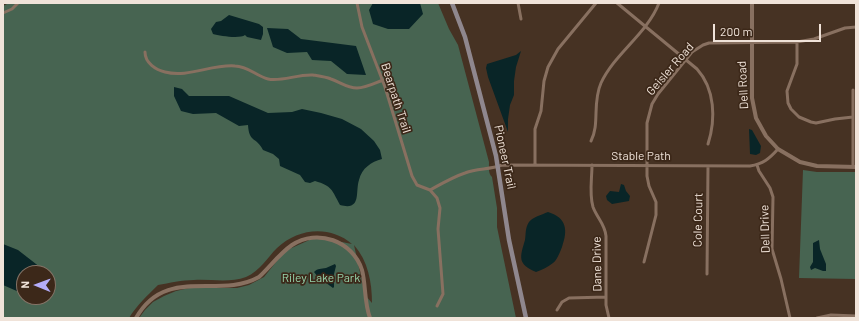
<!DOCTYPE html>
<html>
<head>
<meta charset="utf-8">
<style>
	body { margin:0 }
	#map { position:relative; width:859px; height:321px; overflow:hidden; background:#463223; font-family:Barlow,sans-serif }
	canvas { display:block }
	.frame { position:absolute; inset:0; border:4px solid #f0e3d9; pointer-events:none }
	.north { position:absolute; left:16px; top:265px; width:40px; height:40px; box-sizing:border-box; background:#3c2819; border:1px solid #847366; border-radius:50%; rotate:271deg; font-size:11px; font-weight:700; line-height:16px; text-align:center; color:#f0e3d9 }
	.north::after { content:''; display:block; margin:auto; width:14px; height:18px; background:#b4acf9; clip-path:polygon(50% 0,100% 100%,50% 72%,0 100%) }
	.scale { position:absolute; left:713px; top:24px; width:108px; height:18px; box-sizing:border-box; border:2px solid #f0e3d9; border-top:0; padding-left:5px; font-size:12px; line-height:14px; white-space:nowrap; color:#f0e3d9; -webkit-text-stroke:3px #3c2819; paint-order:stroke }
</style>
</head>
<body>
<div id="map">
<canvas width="859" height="321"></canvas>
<div class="frame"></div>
<div class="north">N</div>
<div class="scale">200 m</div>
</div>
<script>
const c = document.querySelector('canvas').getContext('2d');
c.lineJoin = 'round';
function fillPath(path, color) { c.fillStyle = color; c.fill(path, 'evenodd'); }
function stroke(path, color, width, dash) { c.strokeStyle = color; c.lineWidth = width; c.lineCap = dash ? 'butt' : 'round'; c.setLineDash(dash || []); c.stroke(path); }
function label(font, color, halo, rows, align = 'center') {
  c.font = font + ' Barlow,sans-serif'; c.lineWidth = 3.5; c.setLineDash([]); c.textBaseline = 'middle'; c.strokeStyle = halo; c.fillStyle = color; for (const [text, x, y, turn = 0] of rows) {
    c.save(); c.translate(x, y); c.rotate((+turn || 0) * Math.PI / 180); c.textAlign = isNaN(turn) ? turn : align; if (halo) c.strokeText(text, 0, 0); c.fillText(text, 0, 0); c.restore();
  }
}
fillPath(new Path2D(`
	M9 3H438L449 29 458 45 489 162C489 168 488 173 492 177L497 208V227L516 318H139L145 310 153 302 164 296 176 291 189 288H237L249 285 264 277 285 251 316 237 352 244C330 225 298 228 277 248 267 258 260 271 246 277 230 283 211 279 194 280 182 280 169 283 158 285 147 296 137 305 129 318H3V6ZM354 245C368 261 372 282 372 303L365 295ZM24 273H48V297H24Z
	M803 170 817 172H856V279L799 278Z`), '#476451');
fillPath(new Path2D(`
	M373 3H420L423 14 409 29H388L373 24 369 10Z
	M229 15 259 24 263 27V34L261 40 247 37 245 35C240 39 220 36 213 34L211 29 216 22 221 21Z
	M267 28 288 29 301 39 356 46 366 75 347 74 331 61 312 60 307 52 287 53 273 47Z
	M521 51 516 67 514 81V95L510 105 508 119V132L488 77 486 68 487 64 516 55Z
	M174 87 182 89 189 96H229L268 113 292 112 302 109 321 113 342 119 361 129 374 141 380 150 382 159C371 162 362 168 359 180 355 192 362 211 340 205 332 190 332 186 315 181L310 183 305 182 300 175 280 166 279 159 273 154 263 150C257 137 249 143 248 125L239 126 216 113 193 114 181 111 174 96Z
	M749 129 752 130 761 146 760 153 756 155 750 154Z
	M621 184 624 185 626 191 630 196 629 201 612 204 607 200 606 196 610 191 619 192Z
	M548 212C567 218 568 230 562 247 560 252 557 260 553 263 548 267 542 270 536 272 517 264 520 257 525 240 526 234 525 228 529 222 533 217 541 215 548 212Z
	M819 240 820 249 826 264V271H823L815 268 811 270 810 267 813 262V243Z
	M3 244 18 250 45 271 44 273H24V292H19L3 285Z
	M335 264 336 266 334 274V287L333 288 318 277 314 272C318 268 321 269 326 268 329 267 332 265 335 264Z`), '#092527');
stroke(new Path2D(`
	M357 3 362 27 385 87 412 176 417 185 430 190C441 184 453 177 465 173 478 168 489 170 502 165L750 166C763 164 769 159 778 149
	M518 3 521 19
	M617 3 697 69C715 89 716 119 708 144
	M3 13 12 9 18 3
	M797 42V64L787 91 788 103 791 109 799 117 811 122 816 123 835 119 853 117
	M145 52C145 63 156 70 165 72 188 78 212 64 235 66 248 66 256 76 268 79 281 82 298 74 313 75 319 76 326 77 331 79 340 82 347 88 357 88 366 88 375 83 383 80
	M591 141C600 124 592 103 601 83 615 53 647 34 659 3
	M535 164V129L541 111 544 81 548 67 558 49 596 3
	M592 165C592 178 589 194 593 207 597 218 605 224 606 236V305L609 318
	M757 165 759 171 770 188 773 197 772 249 781 279 790 318
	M853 167V90
	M430 190 437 198 440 208 438 229 443 294 437 306
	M644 262 656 215V202L649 186 647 176V123L652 104 658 94 692 52 703 45 709 43 797 42 814 39 845 28 856 27
	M707 274 708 166
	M557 310 562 302 569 298 606 297
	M817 318 831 315 856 316`), '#887060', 3);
stroke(new Path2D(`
	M752 3V98L756 118 766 136 778 149 800 162 817 166 856 167
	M136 318C166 265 218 300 259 277 270 267 279 254 292 245 317 228 353 241 362 270 366 285 364 302 370 318`), '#887060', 4);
stroke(new Path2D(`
	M452 3 465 37 496 156 509 240 526 318`), '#8f878e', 4.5);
label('12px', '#f0e3d9', '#3c2819', [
	["Geisler Road",670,69,-49],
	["Dell Road",743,85,-93],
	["Bearpath Trail",396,98,72],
	["Stable Path",641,156],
	["Pioneer Trail",505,157,78],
	["Cole Court",698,220,-89],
	["Dell Drive",765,229,-92],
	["Dane Drive",597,264,-91]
]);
label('12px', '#97d6ad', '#3c2819', [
	["Riley Lake Park",321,278]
]);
</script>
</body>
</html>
